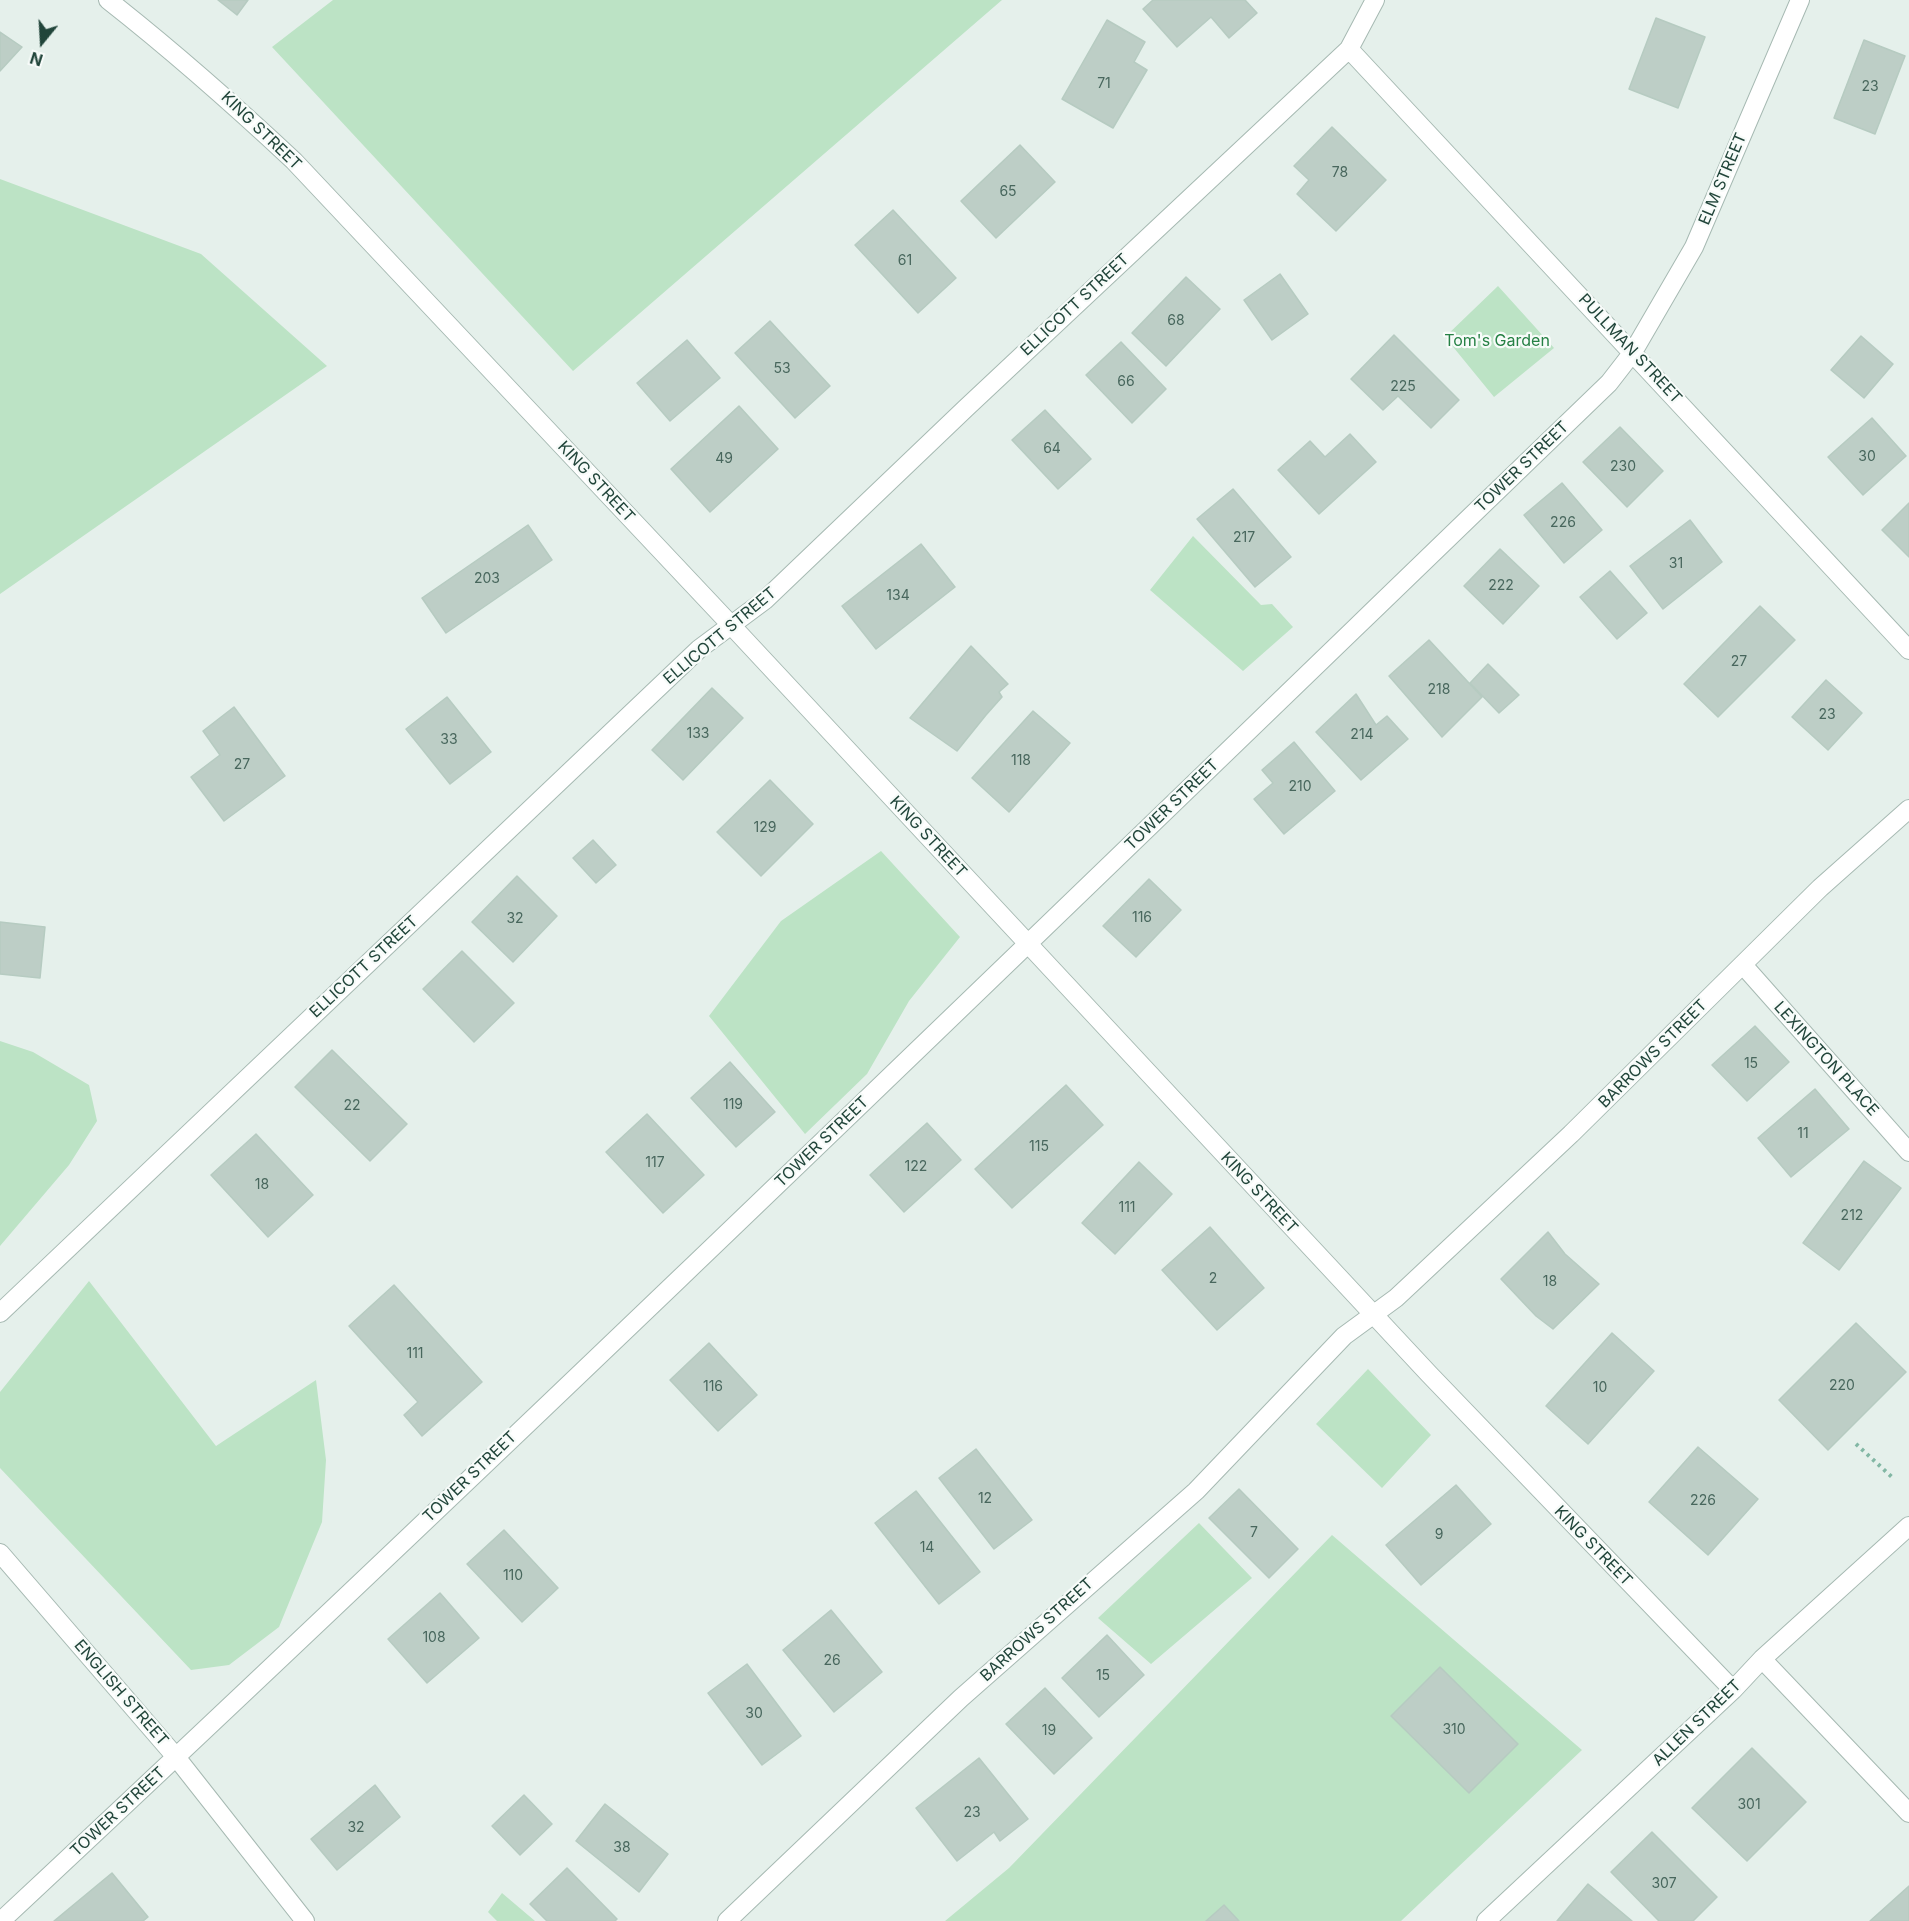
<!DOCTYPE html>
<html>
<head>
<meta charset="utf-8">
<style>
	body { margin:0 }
	#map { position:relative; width:1909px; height:1921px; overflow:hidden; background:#e5f0eb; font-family:Inter,sans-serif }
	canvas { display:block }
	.north { position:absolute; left:12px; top:12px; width:60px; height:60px; -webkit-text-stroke:4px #f7fbf9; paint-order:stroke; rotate:198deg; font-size:16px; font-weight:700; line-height:24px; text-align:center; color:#21453a }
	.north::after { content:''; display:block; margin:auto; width:21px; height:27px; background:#21453a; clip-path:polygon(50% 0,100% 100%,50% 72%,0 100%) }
</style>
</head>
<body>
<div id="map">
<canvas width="1909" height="1921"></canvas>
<div class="north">N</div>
</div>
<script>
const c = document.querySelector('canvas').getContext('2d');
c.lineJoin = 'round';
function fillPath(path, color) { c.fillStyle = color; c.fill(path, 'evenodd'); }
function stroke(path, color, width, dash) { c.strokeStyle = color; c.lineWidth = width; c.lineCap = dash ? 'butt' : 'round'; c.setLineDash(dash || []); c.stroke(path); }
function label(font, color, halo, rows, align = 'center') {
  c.font = font + ' Inter,sans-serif'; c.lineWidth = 4.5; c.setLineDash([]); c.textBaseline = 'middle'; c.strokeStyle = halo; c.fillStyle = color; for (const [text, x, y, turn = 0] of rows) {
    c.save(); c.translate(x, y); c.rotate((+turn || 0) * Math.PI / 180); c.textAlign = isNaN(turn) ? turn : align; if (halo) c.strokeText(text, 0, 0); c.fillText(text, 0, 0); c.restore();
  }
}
fillPath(new Path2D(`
	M333 0H1002L573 371 272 47Z
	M0 179 201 254 327 366 0 594Z
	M1498 286 1554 348 1494 397 1445 337Z
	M1193 536 1261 605 1272 604 1293 627 1243 671 1150 590Z
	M881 851 960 937 909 1001 867 1074 805 1134 709 1016 781 921Z
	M0 1041 33 1052 89 1085 97 1121 69 1165 0 1246Z
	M89 1281 216 1446 316 1380 326 1460 322 1522 279 1627 229 1665 191 1670 0 1468V1392Z
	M1368 1369 1431 1435 1382 1488 1316 1424Z
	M1199 1523 1252 1578 1151 1664 1098 1618Z
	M1332 1535 1582 1750 1401 1921H945L1009 1868Z
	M502 1893 535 1921H497L488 1912Z`), '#bce3c5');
const building = new Path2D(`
	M218 0H248L237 15Z
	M1153 0H1245L1257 13 1229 38 1211 17 1177 47 1143 9Z
	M1656 18 1705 37 1678 108 1629 89Z
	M1107 20 1145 42 1134 62 1147 70 1113 128 1062 99Z
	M0 32 22 47 0 71Z
	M1864 40 1905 56 1875 134 1834 118Z
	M1332 127 1386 180 1336 231 1297 194 1309 180 1294 166Z
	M1020 145 1055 182 996 238 961 201Z
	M893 210 956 278 918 313 855 245Z
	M1280 274 1308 314 1272 340 1244 300Z
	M1186 277 1220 309 1166 366 1132 333Z
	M770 321 830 386 795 418 735 353Z
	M1394 335 1459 400 1431 428 1398 396 1383 410 1351 379Z
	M1861 336 1893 364 1864 398 1831 370Z
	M687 340 720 378 670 421 637 383Z
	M1121 342 1166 389 1132 423 1086 375Z
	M739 406 778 449 710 512 671 469Z
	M1045 410 1091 459 1058 489 1012 440Z
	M1872 418 1906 456 1863 495 1828 457Z
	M1620 427 1663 471 1627 507 1583 462Z
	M1350 434 1376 462 1319 514 1278 470 1310 441 1325 457Z
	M1562 483 1602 530 1564 563 1524 515Z
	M1233 489 1291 557 1255 587 1197 519Z
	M1909 503V557L1882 530Z
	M1690 520 1722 562 1663 609 1630 566Z
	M528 525 552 560 446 633 422 598Z
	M921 544 955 587 876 649 842 606Z
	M1500 549 1539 586 1503 624 1464 586Z
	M1610 571 1647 613 1617 639 1580 597Z
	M1760 606 1795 640 1718 717 1684 684Z
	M1429 640 1482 697 1442 737 1389 676Z
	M971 646 1008 684 999 692 1002 697 986 715 957 751 910 718Z
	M1488 664 1519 695 1499 713 1470 683Z
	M1826 680 1862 713 1828 750 1792 717Z
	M712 688 743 718 683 780 652 750Z
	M1356 694 1376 725 1387 716 1408 739 1361 780 1316 732Z
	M447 697 491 752 450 784 406 729Z
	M234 707 285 776 224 821 191 777 220 755 203 731Z
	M1033 711 1070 743 1009 812 972 778Z
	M1294 742 1335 791 1284 834 1254 799 1273 783 1262 770Z
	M770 780 813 824 761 876 717 832Z
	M593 840 616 865 596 883 573 858Z
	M517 876 557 916 513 962 472 922Z
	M1149 879 1181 910 1136 957 1103 926Z
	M0 922 45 927 40 978 0 974Z
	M462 951 514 1003 474 1042 423 989Z
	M1755 1026 1789 1062 1747 1101 1712 1065Z
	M332 1050 407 1124 370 1161 295 1087Z
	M730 1062 775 1112 736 1147 691 1098Z
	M1066 1085 1103 1125 1012 1208 975 1169Z
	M1815 1089 1849 1129 1791 1177 1758 1138Z
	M647 1114 704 1175 663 1213 606 1152Z
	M927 1123 961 1160 904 1212 870 1175Z
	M256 1134 313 1195 268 1237 211 1175Z
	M1864 1161 1901 1188 1839 1270 1803 1243Z
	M1139 1162 1172 1194 1115 1254 1082 1223Z
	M1210 1227 1264 1288 1217 1330 1162 1270Z
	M1548 1232 1565 1254 1599 1284 1553 1329 1536 1316 1501 1279Z
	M394 1285 482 1382 422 1436 404 1415 418 1402 349 1326Z
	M1856 1323 1906 1372 1828 1450 1779 1400Z
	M1612 1333 1654 1371 1588 1444 1546 1406Z
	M709 1343 757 1395 718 1431 670 1380Z
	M1698 1447 1758 1499 1708 1555 1649 1502Z
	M976 1449 1032 1520 994 1549 939 1478Z
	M1456 1485 1491 1524 1421 1585 1386 1545Z
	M1239 1489 1298 1549 1269 1578 1209 1518Z
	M916 1491 980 1572 939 1604 875 1523Z
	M504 1530 558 1588 522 1622 467 1564Z
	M440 1593 479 1638 427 1683 388 1639Z
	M831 1610 882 1672 834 1712 783 1650Z
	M1107 1635 1144 1675 1099 1717 1062 1678Z
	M747 1664 801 1736 762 1765 708 1693Z
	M1440 1667 1518 1744 1469 1793 1391 1716Z
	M1045 1688 1092 1738 1054 1774 1006 1724Z
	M1752 1748 1806 1802 1747 1861 1692 1808Z
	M979 1758 1028 1819 1000 1841 994 1832 957 1861 916 1808Z
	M375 1785 400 1817 337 1870 311 1839Z
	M524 1795 552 1824 520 1855 492 1826Z
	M605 1804 668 1854 639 1892 576 1841Z
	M1652 1832 1717 1897 1693 1921H1659L1611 1872Z
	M567 1868 617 1919 615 1921H547L530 1904Z
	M112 1873 148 1917 143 1921H54Z
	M1588 1884 1632 1921H1557Z
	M1909 1886V1921H1870Z
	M1224 1905 1239 1921H1206Z`);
fillPath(building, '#bdcec6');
stroke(building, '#b6cbc1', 1.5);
const minor = new Path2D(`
	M108 0C173 51 234 105 294 161L731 625 1429 1374 1733 1690
	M1349 49 1909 650
	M1743 965 1909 1152
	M0 1313 699 649 765 600 966 408 1349 49 1375 0
	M0 1553 176 1757 305 1921
	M1762 1659 1909 1813
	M1 1921C543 1415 1075 898 1609 383L1633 352 1694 247 1800 0
	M727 1921 961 1698 1196 1491 1344 1336 1396 1298 1411 1284 1571 1134 1820 888 1909 809
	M1486 1921 1733 1690 1762 1659 1909 1526`);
stroke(minor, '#a6b9b2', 20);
stroke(new Path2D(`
	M1856 1444 1893 1478`), '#82b7a4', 4, [3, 4.5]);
stroke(minor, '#fff', 18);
label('14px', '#48675d', null, [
	["71",1104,84],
	["23",1870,87],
	["78",1340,173],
	["65",1008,192],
	["61",905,261],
	["68",1176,321],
	["53",782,369],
	["66",1126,382],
	["225",1403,387],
	["64",1052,449],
	["30",1867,457],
	["49",724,459],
	["230",1623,467],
	["226",1563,523],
	["217",1244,538],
	["31",1676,564],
	["203",487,579],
	["222",1501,586],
	["134",898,596],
	["27",1739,662],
	["218",1439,690],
	["23",1827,715],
	["133",698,734],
	["214",1362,735],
	["33",449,740],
	["118",1021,761],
	["27",242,765],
	["210",1300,787],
	["129",765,828],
	["116",1142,918],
	["32",515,919],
	["15",1751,1064],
	["119",733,1105],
	["22",352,1106],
	["11",1803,1134],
	["115",1039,1147],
	["117",655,1163],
	["122",916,1167],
	["18",262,1185],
	["111",1127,1208],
	["212",1852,1216],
	["2",1213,1279],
	["18",1550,1282],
	["111",415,1354],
	["220",1842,1386],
	["116",713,1387],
	["10",1600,1388],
	["12",985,1499],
	["226",1703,1501],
	["7",1254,1533],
	["9",1439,1535],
	["14",927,1548],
	["110",513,1576],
	["108",434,1638],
	["26",832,1661],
	["15",1103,1676],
	["30",754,1714],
	["310",1454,1730],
	["19",1049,1731],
	["301",1749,1805],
	["23",972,1813],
	["32",356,1828],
	["38",622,1848],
	["307",1664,1884]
]);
label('16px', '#21453a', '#f7fbf9', [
	["KING STREET",261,131,44],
	["ELM STREET",1723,179,-67],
	["ELLICOTT STREET",1075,305,-43],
	["PULLMAN STREET",1630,349,47],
	["TOWER STREET",1522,467,-44],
	["KING STREET",596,482,47],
	["ELLICOTT STREET",720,636,-40],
	["TOWER STREET",1172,805,-44],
	["KING STREET",928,837,47],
	["ELLICOTT STREET",364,967,-43],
	["BARROWS STREET",1653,1054,-45],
	["LEXINGTON PLACE",1826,1059,48],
	["TOWER STREET",822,1142,-44],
	["KING STREET",1259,1193,47],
	["TOWER STREET",470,1477,-44],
	["KING STREET",1593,1546,46],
	["BARROWS STREET",1037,1630,-42],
	["ENGLISH STREET",121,1693,49],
	["ALLEN STREET",1697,1723,-44],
	["TOWER STREET",118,1812,-43]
]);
label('16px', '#268145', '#f7fbf9', [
	["Tom's Garden",1497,341]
]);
</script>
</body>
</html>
